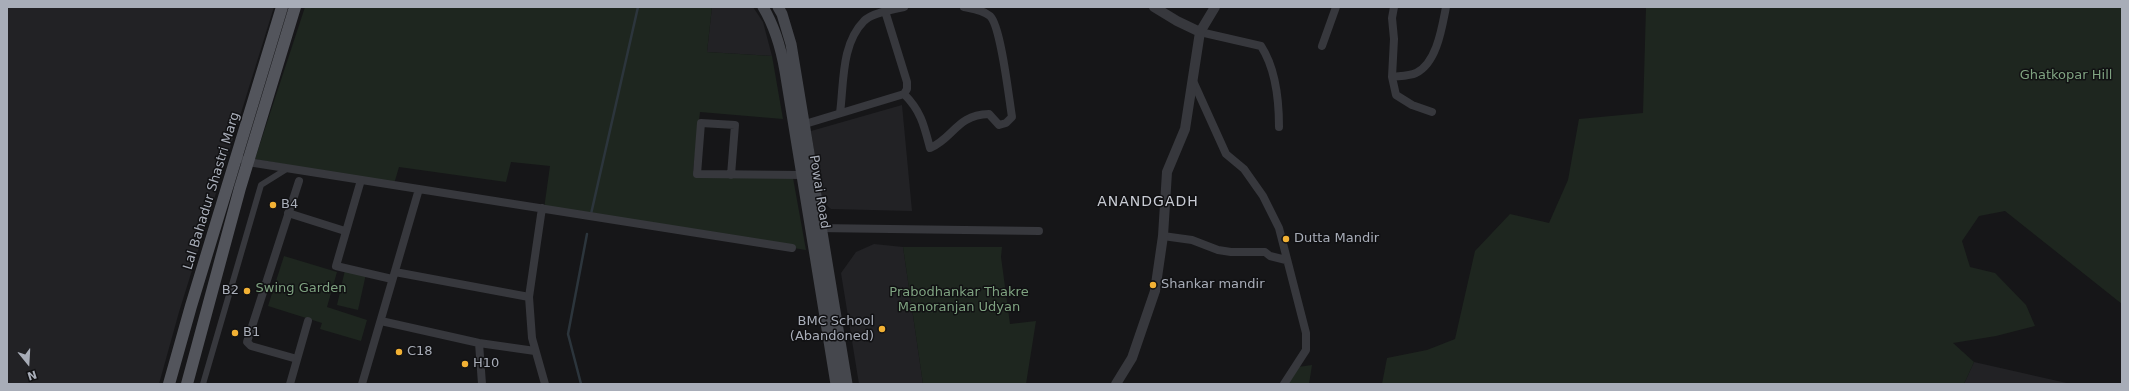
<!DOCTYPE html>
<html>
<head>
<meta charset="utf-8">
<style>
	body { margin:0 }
	#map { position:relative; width:2129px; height:391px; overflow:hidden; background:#161618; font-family:"DejaVu Sans",sans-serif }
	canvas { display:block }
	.frame { position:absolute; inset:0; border:8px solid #a8adb8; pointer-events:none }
	.north { position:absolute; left:8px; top:343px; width:40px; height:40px; -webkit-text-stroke:3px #111113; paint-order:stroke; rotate:162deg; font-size:11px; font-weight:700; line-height:16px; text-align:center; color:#a8adb8 }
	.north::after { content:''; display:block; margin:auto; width:14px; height:18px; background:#a8adb8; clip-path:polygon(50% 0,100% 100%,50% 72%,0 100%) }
</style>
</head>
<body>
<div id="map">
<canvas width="2129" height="391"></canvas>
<div class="frame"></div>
<div class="north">N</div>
</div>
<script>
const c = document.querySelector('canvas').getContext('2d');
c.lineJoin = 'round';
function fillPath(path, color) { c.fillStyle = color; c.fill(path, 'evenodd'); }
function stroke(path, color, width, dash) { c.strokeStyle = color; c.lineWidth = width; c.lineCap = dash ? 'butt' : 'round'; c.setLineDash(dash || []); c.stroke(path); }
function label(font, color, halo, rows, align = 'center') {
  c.font = font + ' "DejaVu Sans",sans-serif'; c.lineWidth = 3; c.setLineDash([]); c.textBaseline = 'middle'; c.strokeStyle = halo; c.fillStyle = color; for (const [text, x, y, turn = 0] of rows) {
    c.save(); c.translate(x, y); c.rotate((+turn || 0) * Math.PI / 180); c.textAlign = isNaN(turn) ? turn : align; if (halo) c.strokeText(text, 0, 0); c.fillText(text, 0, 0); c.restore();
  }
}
fillPath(new Path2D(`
	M7 7H274L179 312 159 384H7Z
	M712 7H753L763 22 772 56 707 52Z
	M902 105 912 211 831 209 822 201 811 131Z
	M874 244 903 247 923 384H859L841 273 856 252Z
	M1974 362 2071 384H1964Z`), '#222225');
fillPath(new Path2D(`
	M305 7H712L707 52 772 56 783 119 700 112 693 171 793 178 806 250 544 209 550 166 511 162 506 182 399 167 394 184 255 159Z
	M1646 7H2122V304L2005 211 1979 216 1962 241 1970 267 1995 273 2026 305 2035 326 1996 336 1953 343 1974 362 1964 384H1382L1387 358 1427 350 1455 339 1475 251 1510 214 1549 223 1568 180 1579 119 1643 113Z
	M903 247H1002L1001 257 1010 324 1036 321 1026 384H923Z
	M284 256 337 272 327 307 367 320 361 341 320 329 322 323 268 306Z
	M345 270 366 274 358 310 337 305Z
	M1312 365 1309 384H1288L1298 367Z`), '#1e261f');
stroke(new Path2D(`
	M591 214 638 7
	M581 384 568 334 587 234`), '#2c353c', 2.5);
stroke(new Path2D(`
	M203 384 261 185 285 170`), '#37383d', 6);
stroke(new Path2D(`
	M1394 7 1392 18 1394 39 1392 77 1396 95 1412 105 1432 112
	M1200 32 1261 46C1276 69 1279 100 1279 127
	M1322 46 1336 7
	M1392 77C1399 76 1409 76 1416 73 1437 63 1442 27 1446 7
	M1193 81 1226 154 1244 169 1263 196 1279 228 1306 333V350L1284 384
	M904 94C921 111 924 125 930 148 954 138 956 115 989 114L999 125 1006 123 1012 117C1009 99 1001 26 990 16 983 10 974 9 964 7
	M840 113C844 83 841 44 864 21 871 13 894 9 904 7
	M805 124 904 94 907 89V82L885 11
	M244 160 248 162 792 248
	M731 175 735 125 701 123 697 174 802 175
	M361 180 336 266 392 279
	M542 208 529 297 532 338 545 384
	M288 213 345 231
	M817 228 1039 231
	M1163 236 1192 240 1218 250 1231 252H1265L1270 256 1286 260
	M395 272 529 297
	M381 321 479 343 535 351
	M479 343 482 384
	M297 359 251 346 247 342 299 181
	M290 384 308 321
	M362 384 419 189`), '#37383d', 8);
stroke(new Path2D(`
	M1154 7 1177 21 1200 32
	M1116 384 1132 358 1155 291 1163 236 1167 172 1185 129 1200 32 1215 7`), '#37383d', 10);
stroke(new Path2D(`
	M763 7C775 27 781 48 785 71L836 384
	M778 7 782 14 791 44 847 384`), '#45474d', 11);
stroke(new Path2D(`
	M169 384 191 306 282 7
	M187 384 240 188 295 7`), '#53555c', 12);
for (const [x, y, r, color] of [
	[273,205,4,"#f2b134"],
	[1286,239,4,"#f2b134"],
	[1153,285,4,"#f2b134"],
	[247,291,4,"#f2b134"],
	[882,329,4,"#f2b134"],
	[235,333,4,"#f2b134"],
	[399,352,4,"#f2b134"],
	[465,364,4,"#f2b134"]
]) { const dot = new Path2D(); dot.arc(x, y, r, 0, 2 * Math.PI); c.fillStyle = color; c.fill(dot); stroke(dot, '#111113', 1.5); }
label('13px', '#7fa381', '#111113', [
	["Ghatkopar Hill",2066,76],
	["Swing Garden",301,289],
	["Prabodhankar Thakre",959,293],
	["Manoranjan Udyan",959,308]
]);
label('13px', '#a8adb8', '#111113', [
	["Lal Bahadur Shastri Marg",212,191,-73],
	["Powai Road",819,192,81]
]);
label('13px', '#a8adb8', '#111113', [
	["B4",281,205],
	["Dutta Mandir",1294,239],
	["Shankar mandir",1161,285],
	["B2",239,291,"right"],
	["BMC School",874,322,"right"],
	["(Abandoned)",874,337,"right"],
	["B1",243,333],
	["C18",407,352],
	["H10",473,364]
], 'left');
c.letterSpacing = '1px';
label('14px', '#c9ccd4', '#111113', [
	["ANANDGADH",1148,202]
]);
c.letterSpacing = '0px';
</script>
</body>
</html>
